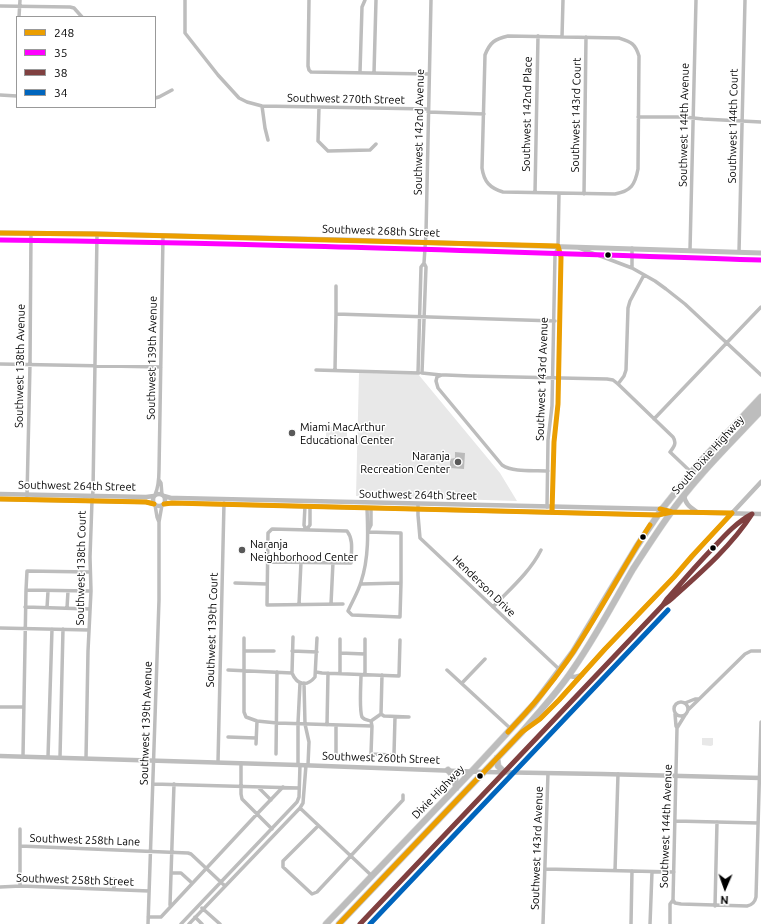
<!DOCTYPE html>
<html>
<head>
<meta charset="utf-8">
<style>
	body { margin:0 }
	#map { position:relative; width:761px; height:924px; overflow:hidden; background:#fff; font-family:Ubuntu,sans-serif }
	canvas { display:block }
	.legend { position:absolute; left:16px; top:16px; width:140px; height:92px; box-sizing:border-box; background:#fff; border:1px solid #999; margin:0; padding:5px 7px; list-style:none; font-size:12px; color:#000 }
	.legend li { display:flex; align-items:center; gap:8px; height:20px }
	.legend b { width:20px; border:1px solid #999 }
	.north { position:absolute; left:705px; top:868px; width:40px; height:40px; -webkit-text-stroke:3px #fff; paint-order:stroke; rotate:182deg; font-size:11px; font-weight:700; line-height:16px; text-align:center; color:#000 }
	.north::after { content:''; display:block; margin:auto; width:14px; height:18px; background:#000; clip-path:polygon(50% 0,100% 100%,50% 72%,0 100%) }
</style>
</head>
<body>
<div id="map">
<canvas width="761" height="924"></canvas>
<ul class="legend">
<li><b style="height:5px;background:#eb9e00"></b>248</li>
<li><b style="height:5px;background:#f0f"></b>35</li>
<li><b style="height:5px;background:#804040"></b>38</li>
<li><b style="height:5px;background:#0065bd"></b>34</li>
</ul>
<div class="north">N</div>
</div>
<script>
const c = document.querySelector('canvas').getContext('2d');
c.lineJoin = 'round';
function fillPath(path, color) { c.fillStyle = color; c.fill(path, 'evenodd'); }
function stroke(path, color, width, dash) { c.strokeStyle = color; c.lineWidth = width; c.lineCap = dash ? 'butt' : 'round'; c.setLineDash(dash || []); c.stroke(path); }
function label(font, color, halo, rows, align = 'center') {
  c.font = font + ' Ubuntu,sans-serif'; c.lineWidth = 3; c.setLineDash([]); c.textBaseline = 'middle'; c.strokeStyle = halo; c.fillStyle = color; for (const [text, x, y, turn = 0] of rows) {
    c.save(); c.translate(x, y); c.rotate((+turn || 0) * Math.PI / 180); c.textAlign = isNaN(turn) ? turn : align; if (halo) c.strokeText(text, 0, 0); c.fillText(text, 0, 0); c.restore();
  }
}
fillPath(new Path2D(`
	M359 373 418 374 500 473 517 501 356 496Z
	M326 427H347V439H326Z
	M702 738H713V745L711 746 702 745Z`), '#e8e8e8');
fillPath(new Path2D(`
	M455 452 465 453 464 469 450 468V459L455 458Z`), '#bababa');
const trunk = new Path2D(`
	M744 426 748 419 761 404
	M497 758 498 766 504 772
	M448 770 455 778 456 788
	M326 924 472 771 534 704 573 652 637 546 662 509 698 464 761 397
	M339 924 522 732C538 713 555 695 569 675 593 642 612 605 633 569 644 552 655 535 667 518 694 479 728 446 761 411`);
stroke(trunk, '#dbdbdb', 7);
stroke(new Path2D(`
	M185 0V33L218 75 239 98 247 102 262 106 428 109
	M309 0 308 66 309 70 311 72 429 74
	M0 6 70 7 74 8 82 17
	M19 17 20 0
	M508 36 619 38C631 42 635 43 639 56L638 169C635 185 631 191 615 194L503 192C490 188 484 182 482 168L485 55C490 42 495 39 508 36Z
	M562 37 563 0
	M360 72 362 7 365 0
	M374 73 376 0
	M0 95 17 96
	M155 98 159 97 172 90
	M262 106 265 128 268 140
	M319 107 318 141 328 151 370 150 376 144
	M428 112 484 114
	M638 117H684L703 119 761 122
	M535 193 538 36
	M584 194 586 37
	M579 248 632 268 655 281 666 289 685 304 761 375
	M690 250 696 0
	M739 252 745 0
	M424 263 426 233 431 0
	M632 268V248
	M336 286V314L555 321
	M0 364 161 367
	M316 370 419 373
	M335 370 336 314
	M418 373 421 267 424 263 426 267 422 373 441 375
	M618 384 624 376 626 370 628 308 630 301 644 275
	M654 419 761 307
	M548 471C534 470 514 473 502 465L438 388 436 381 437 377 442 375H446L470 376 607 379 613 380 618 384 673 437C677 443 674 447 670 452L691 472
	M159 480 161 483 162 495
	M155 495C158 488 159 478 159 470L163 236
	M27 496 30 364 31 233
	M418 504V515L420 538 560 670
	M155 505 157 517 159 522
	M305 506 304 525 306 530
	M547 507 548 440 552 406 555 255 558 246 559 193
	M367 508C368 532 369 558 361 582 358 592 352 602 348 611L352 615 400 617 401 583V533L368 532
	M552 512 554 442 558 404 561 257 558 246
	M306 530 310 525V506
	M368 531 371 525V508
	M268 562 351 563C351 552 354 540 347 531L272 529 268 533 267 605 343 604
	M235 583 267 584
	M361 584 401 583
	M26 590 91 591
	M299 604 301 562
	M331 604 333 562
	M25 607 90 609
	M493 607C510 589 530 572 541 550
	M47 608 48 591
	M67 608 68 591
	M0 628 89 630
	M293 637 292 673C297 685 307 687 315 677L317 638
	M244 638V712L246 717 257 721 277 723 372 726
	M244 651H274
	M292 651 317 652
	M340 653 365 654
	M228 670 292 673
	M447 670 511 729
	M316 672 322 673 399 676 400 640
	M340 674V639
	M361 675C361 683 359 710 362 717 364 720 368 720 371 721L381 714
	M365 675V639
	M304 683 305 724 309 742 308 765
	M462 683 485 659
	M674 709a7 7 0 1 1 14 0a7 7 0 1 1-14 0Z
	M685 703 695 699H698
	M0 707H24
	M688 710 745 654 751 651H761
	M381 714 382 675
	M381 714 384 716 409 717
	M371 721 372 726 371 754 392 755 394 754 395 717
	M327 725 328 673
	M677 728 685 715
	M228 737 256 738
	M256 744 257 721
	M276 754 277 672
	M23 756 26 590 27 571 90 572
	M336 756V725
	M48 757 52 629
	M60 757 63 629
	M86 758 88 651 91 591 90 557 92 501 93 491 97 234
	M218 762 224 503
	M241 763V794L242 799 272 829
	M298 765V723L300 683
	M153 784 299 788
	M258 787 271 800
	M300 808 372 876
	M675 821 758 823
	M318 826 283 861V867L312 894 317 892 403 800V795
	M20 829V884L21 886
	M20 846 188 853 191 854 225 886
	M545 869 674 872
	M615 871 618 774
	M172 873H181L192 883
	M0 887 21 886 149 891
	M114 890V879
	M673 900 675 903 681 904 747 906C752 905 755 902 756 897L761 722
	M170 905 174 784
	M715 906 717 822
	M202 908 220 924
	M148 917H161L257 814 283 787
	M195 917 202 924
	M148 924 159 600V522L162 505
	M181 924 297 802 299 797 300 765
	M189 924 300 808 303 803 306 765
	M543 924 548 773
	M631 924 632 871
	M650 924 652 872
	M670 924V904L673 900 677 728 676 726 675 714`), '#bdbdbd', 3.5);
stroke(new Path2D(`
	M153 500a6 6 0 1 1 12 0a6 6 0 1 1-12 0Z
	M0 494 146 497 154 496
	M684 495C685 504 690 507 697 512
	M164 496 171 498H177L662 509 672 512 761 514
	M0 499 146 502 154 504
	M164 504 172 503 658 515 670 512
	M569 676 575 677 582 675
	M527 728 540 719 559 700 605 649 674 577 707 540 761 482
	M0 756 298 765 484 772 602 774 761 778`), '#bdbdbd', 4.5);
stroke(new Path2D(`
	M0 233 97 234 347 240 761 253`), '#bfbfbf', 5);
stroke(trunk, '#bdbdbd', 6);
stroke(new Path2D(`
	M0 233 97 234 558 246 561 257 558 404 554 442 552 512
	M0 499 146 502 154 504
	M164 504 172 503 658 515 672 512
	M660 509 672 512 732 513
	M508 732C529 710 549 687 567 661 597 618 621 570 650 525
	M339 924 522 732 540 719 559 700 605 649 674 577 692 556 732 513`), '#eb9e00', 5);
stroke(new Path2D(`
	M0 240C254 243 507 252 761 260`), '#f0f', 5);
stroke(new Path2D(`
	M752 514C731 547 698 575 669 601L663 605 667 599C683 581 698 563 715 546 726 534 737 522 752 514Z
	M360 924 663 605`), '#804040', 5);
stroke(new Path2D(`
	M370 924 668 610`), '#0065bd', 5);
for (const [x, y, r, color] of [
	[608,255,3.5,"#000"],
	[292,433,4,"#595959"],
	[458,462,4,"#595959"],
	[643,537,3.5,"#000"],
	[713,548,3.5,"#000"],
	[242,550,4,"#595959"],
	[480,776,3.5,"#000"]
]) { const dot = new Path2D(); dot.arc(x, y, r, 0, 2 * Math.PI); c.fillStyle = color; c.fill(dot); stroke(dot, '#fff', 1.5); }
label('11px', '#000', '#fff', [
	["Southwest 270th Street",346,99,1],
	["Southwest 142nd Place",527,114,-89],
	["Southwest 143rd Court",576,115,-89],
	["Southwest 144th Avenue",684,125,-89],
	["Southwest 144th Court",733,126,-89],
	["Southwest 142nd Avenue",419,132,-89],
	["Southwest 268th Street",381,231,2],
	["Southwest 139th Avenue",152,358,-89],
	["Southwest 138th Avenue",20,366,-89],
	["Southwest 143rd Avenue",542,379,-88],
	["South Dixie Highway",708,455,-48],
	["Southwest 264th Street",77,486,1],
	["Southwest 264th Street",418,495,1],
	["Southwest 138th Court",81,568,-89],
	["Henderson Drive",484,586,44],
	["Southwest 139th Court",212,630,-88],
	["Southwest 139th Avenue",146,723,-88],
	["Southwest 260th Street",381,758,2],
	["Dixie Highway",438,792,-46],
	["Southwest 144th Avenue",666,826,-88],
	["Southwest 258th Lane",85,840,2],
	["Southwest 143rd Avenue",537,848,-88],
	["Southwest 258th Street",75,880,2]
]);
label('11px', '#000', '#fff', [
	["Miami MacArthur",300,427],
	["Educational Center",300,440],
	["Naranja",450,456,"right"],
	["Recreation Center",450,469,"right"],
	["Naranja",250,544],
	["Neighborhood Center",250,557]
], 'left');
</script>
</body>
</html>
